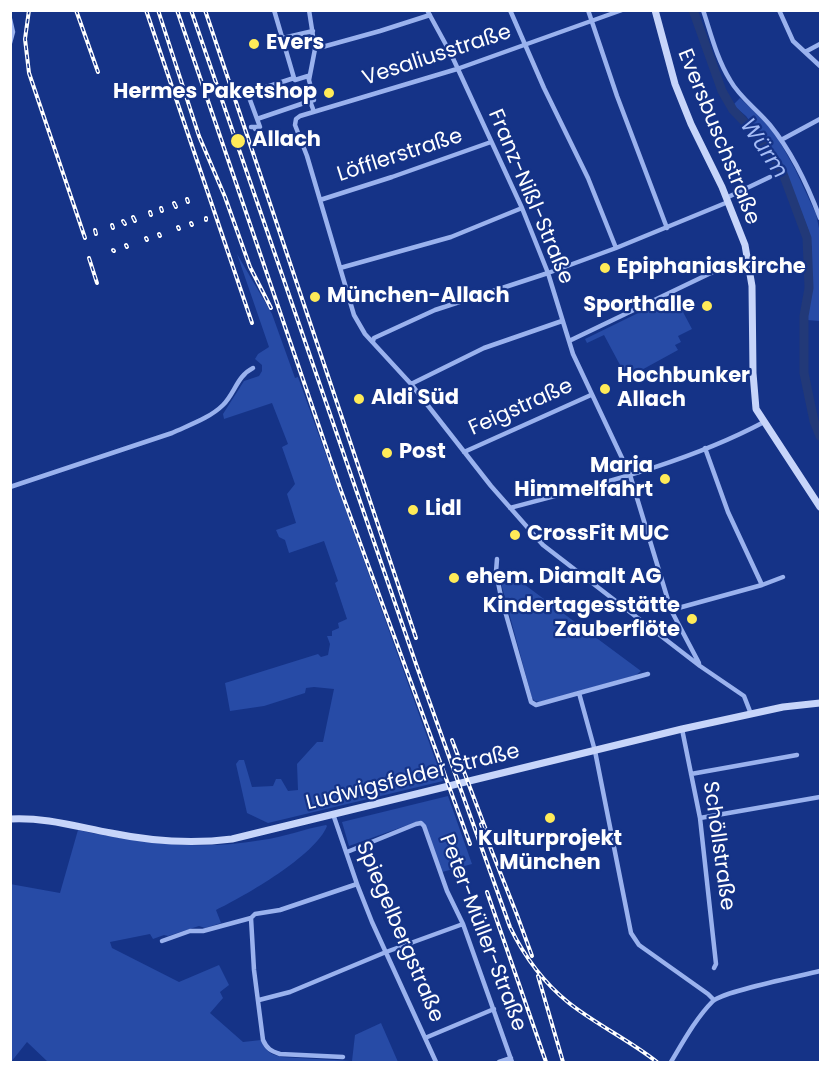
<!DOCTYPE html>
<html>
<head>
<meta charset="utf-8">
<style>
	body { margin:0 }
	#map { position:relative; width:831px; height:1073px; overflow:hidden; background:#153387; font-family:Poppins,sans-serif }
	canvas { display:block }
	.frame { position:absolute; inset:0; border:12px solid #fff; pointer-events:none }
</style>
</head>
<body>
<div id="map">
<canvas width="831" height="1073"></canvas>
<div class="frame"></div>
</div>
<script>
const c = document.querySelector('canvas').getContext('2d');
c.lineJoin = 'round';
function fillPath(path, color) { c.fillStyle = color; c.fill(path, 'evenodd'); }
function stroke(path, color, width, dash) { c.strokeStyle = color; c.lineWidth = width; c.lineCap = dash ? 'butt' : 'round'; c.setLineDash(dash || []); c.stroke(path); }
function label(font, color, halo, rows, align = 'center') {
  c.font = font + ' Poppins,sans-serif'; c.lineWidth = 4.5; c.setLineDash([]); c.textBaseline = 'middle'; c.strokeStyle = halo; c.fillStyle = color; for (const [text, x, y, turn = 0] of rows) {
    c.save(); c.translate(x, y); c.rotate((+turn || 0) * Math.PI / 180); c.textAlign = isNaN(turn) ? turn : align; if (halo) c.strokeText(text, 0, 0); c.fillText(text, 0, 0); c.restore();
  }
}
fillPath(new Path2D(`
	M740 98 772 128 795 169 816 214 820 233 819 321 807 320 812 283V249L808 229 784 168 746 116 733 105Z
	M237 254 272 314 295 378 298 377 443 781 268 823 247 813 236 764 239 760H244L252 787 273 786 276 779H281L288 791 298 790 297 764 317 742H323L334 689 314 687 306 688 305 693 264 706 230 711 225 683 318 654 321 657 328 655 330 644 327 636H332V631L339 628 338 623 347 619 335 583 338 581 324 541 289 553 285 540 279 537 276 530 296 523 287 494 295 484 282 447 288 444 272 403 224 419 223 414 244 381 259 376 262 371V365L255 359 258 354 269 347Z
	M675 295 680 306H683L686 310 683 312 692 329 678 336 681 342 675 345 678 350 627 378 604 335 587 343 585 339Z
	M500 569 513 576 641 671 636 675 540 702 535 701 532 698 498 572Z
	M448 796 472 864 442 872 425 824 419 821 349 846 342 822Z
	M326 825 327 826C316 855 245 896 216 910L221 923 205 928 199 926 168 936 164 935 153 939 150 934 110 942 112 948 179 982 219 965 229 985 220 992 223 998 210 1013 243 1042 261 1040C265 1051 270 1054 281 1057L352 1061 355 1035 381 1023 398 1062H48L27 1042 11 1062 10 884 60 893 78 830C138 843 201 851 262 840 284 837 304 829 326 825Z`), '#274ba6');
stroke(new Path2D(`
	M693 10 722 91 733 110 759 137 782 171 807 238 809 288 804 316V373L814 421 820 436`), '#223978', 9);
stroke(new Path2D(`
	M309 10 315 49 309 80
	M427 10 451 54 522 208 548 273 573 354 630 475 671 610 699 663
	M510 10 544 88 588 178 616 248
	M588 10 617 96 667 228
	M622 10 457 69 300 116 296 119 295 125 307 156 354 315 365 334 411 384 491 486 543 545 700 666 744 696 751 714
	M703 10C711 34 717 59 730 80 740 98 757 109 770 125 792 152 808 186 820 218
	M779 10 793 41 820 66
	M10 19 13 32 10 43
	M283 38 313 31
	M315 49 380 31 430 15
	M805 52 820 44
	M294 78 295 80 308 76 314 100 310 101 313 109
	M246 89 260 127
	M248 93 294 78 274 10
	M257 119 310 101
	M251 127H260L255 129
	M781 140 820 119
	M726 198 770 177
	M320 200 392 177 491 142
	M340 268 451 237 522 208
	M373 341 374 338 435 310 548 273 616 248 728 202
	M569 341 715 271
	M411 384 484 348 562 321
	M705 448 728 512 762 585
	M464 452 591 395
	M10 487 172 433C189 425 210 418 223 405 235 393 237 376 253 368
	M510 508C595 485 685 464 764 422
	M497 559 496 572 501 597 531 702 536 705 579 693 595 751 631 933 639 945 708 994 714 1000
	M671 610 762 585 783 577
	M579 693 648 674
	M682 729 700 818 716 964 714 968
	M691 774 797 755
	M333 814 357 884 372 922 436 1062
	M700 818 820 797
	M347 852 416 824 421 823 424 826 447 891 463 924 512 1062
	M251 918 255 914 280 910 357 884
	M162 941 190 931H203L251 918 254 970 263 1040C267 1049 271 1051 280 1054L343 1057
	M259 1000 290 992 386 952 463 924
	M425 1038 494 1009
	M499 1062 511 1058
	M671 1062C683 1042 696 1018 713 1001 724 991 801 976 820 971`), '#9ab2ee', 4.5);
stroke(new Path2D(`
	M655 10 675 84 691 124 722 187 745 245 752 286 753 373 756 409 820 507
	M10 819C45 817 78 827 111 833 150 841 193 844 232 839L682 729 783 707 820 703`), '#c7d5fa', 7);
const rail = new Path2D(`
	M29 10 25 39 29 73 85 238
	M76 10 98 72
	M146 10 252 323
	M158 10 199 136 225 197 250 267 271 308
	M177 10 340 488 470 844
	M191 10 417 667 510 927C524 956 544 983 569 1003 597 1025 629 1040 657 1062
	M205 10 416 638
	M187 199 188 202
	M174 203 176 207
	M161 208 162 211
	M150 212 151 215
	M133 217 135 221
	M206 218V220
	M123 221 125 224
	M191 223 192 225
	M112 225 113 228
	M178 227 179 229
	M95 230 96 234
	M159 234 160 236
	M146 238 147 240
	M126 245 127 247
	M113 250 114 251
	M89 258 97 283
	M452 740 486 830
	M481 824 517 915 532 956
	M487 892 546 1062
	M538 976 563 1062`);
stroke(rail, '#fff', 4);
stroke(rail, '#153387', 1.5, [4.5]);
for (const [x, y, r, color] of [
	[254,44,6,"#ffeb58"],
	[329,93,6,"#ffeb58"],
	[238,141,8,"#ffeb58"],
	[605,268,6,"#ffeb58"],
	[315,297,6,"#ffeb58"],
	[707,306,6,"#ffeb58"],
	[605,389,6,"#ffeb58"],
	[359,399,6,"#ffeb58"],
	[387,453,6,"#ffeb58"],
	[665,479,6,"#ffeb58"],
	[413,510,6,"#ffeb58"],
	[515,535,6,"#ffeb58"],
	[454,578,6,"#ffeb58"],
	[692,619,6,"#ffeb58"],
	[550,818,6,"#ffeb58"]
]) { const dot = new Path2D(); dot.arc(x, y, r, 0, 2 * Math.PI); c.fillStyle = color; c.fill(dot); stroke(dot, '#153387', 2); }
label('bold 21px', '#fff', '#153387', [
	["Evers",266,44],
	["Hermes Paketshop",317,93,"right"],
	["Allach",252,141],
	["Epiphaniaskirche",617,268],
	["München-Allach",327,297],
	["Sporthalle",695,306,"right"],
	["Hochbunker",617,377],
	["Allach",617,401],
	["Aldi Süd",371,399],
	["Post",399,453],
	["Maria",653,467,"right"],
	["Himmelfahrt",653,491,"right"],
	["Lidl",425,510],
	["CrossFit MUC",527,535],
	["ehem. Diamalt AG",466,578],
	["Kindertagesstätte",680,607,"right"],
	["Zauberflöte",680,631,"right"],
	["Kulturprojekt",550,840,"center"],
	["München",550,864,"center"]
], 'left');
label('21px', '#fff', '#153387', [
	["Vesaliusstraße",437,56,-18],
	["Eversbuschstraße",718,137,68],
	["Löfflerstraße",400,156,-18],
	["Franz-Nißl-Straße",530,197,67],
	["Feigstraße",521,408,-24],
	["Ludwigsfelder Straße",413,778,-14],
	["Schöllstraße",718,846,82],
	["Spiegelbergstraße",399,932,67],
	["Peter-Müller-Straße",482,933,69]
]);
label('italic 22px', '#a6bdf6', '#153387', [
	["Würm",763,149,56]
]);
</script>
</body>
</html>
